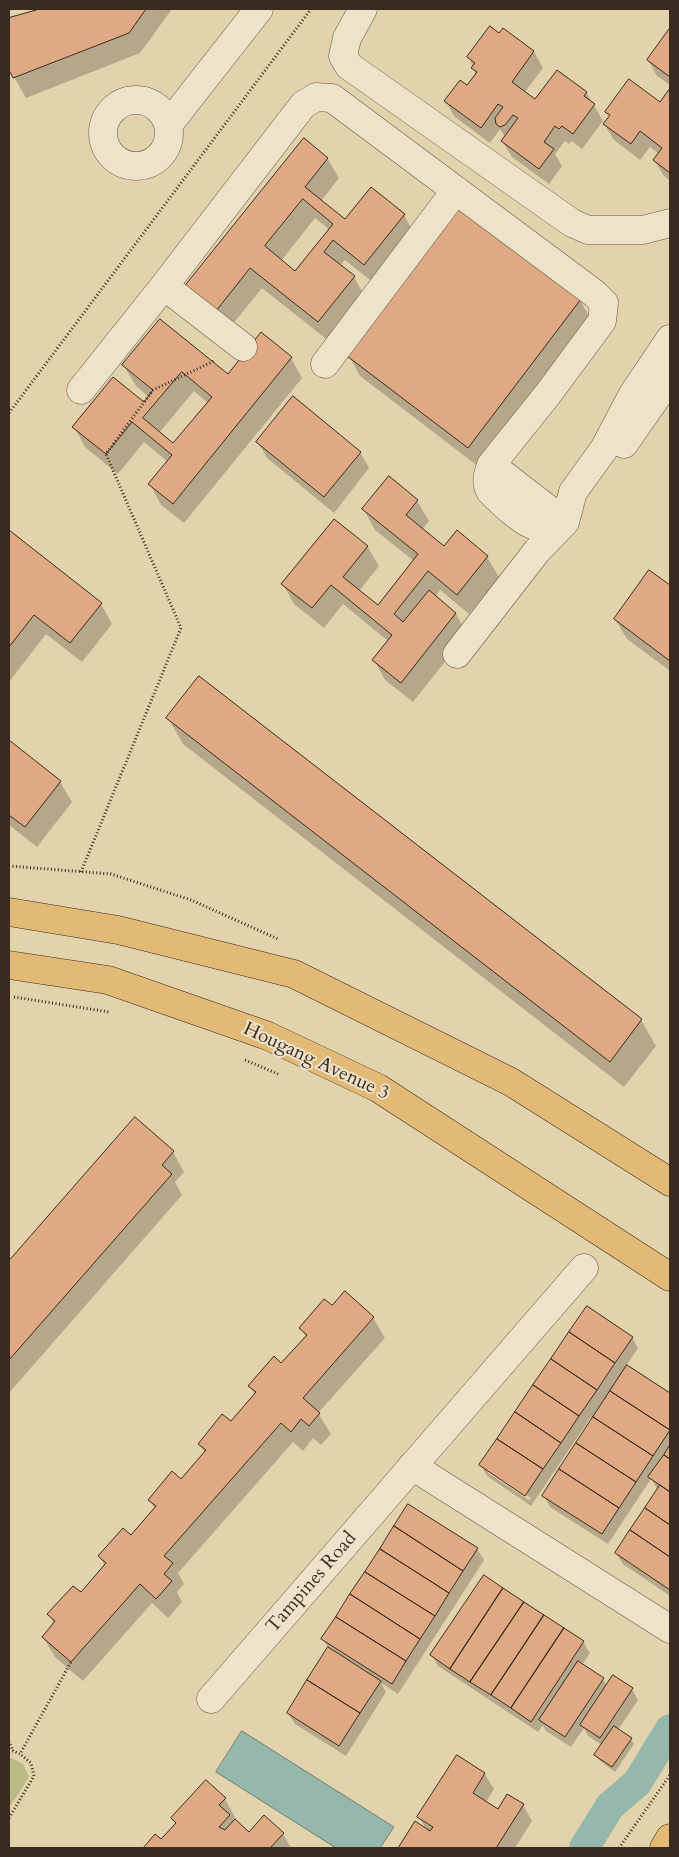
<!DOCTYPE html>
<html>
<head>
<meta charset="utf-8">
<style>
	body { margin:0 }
	#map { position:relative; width:679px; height:1857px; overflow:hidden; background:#e3d3ad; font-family:Cardo,serif }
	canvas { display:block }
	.frame { position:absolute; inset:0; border:10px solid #392b20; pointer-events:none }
</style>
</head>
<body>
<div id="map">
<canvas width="679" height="1857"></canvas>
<div class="frame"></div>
</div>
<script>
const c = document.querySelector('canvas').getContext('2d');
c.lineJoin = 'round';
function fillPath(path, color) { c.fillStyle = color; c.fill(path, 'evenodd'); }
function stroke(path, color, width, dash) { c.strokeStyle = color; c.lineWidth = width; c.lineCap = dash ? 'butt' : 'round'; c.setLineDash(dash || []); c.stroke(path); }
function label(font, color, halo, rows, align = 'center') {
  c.font = font + ' Cardo,serif'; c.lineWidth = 4; c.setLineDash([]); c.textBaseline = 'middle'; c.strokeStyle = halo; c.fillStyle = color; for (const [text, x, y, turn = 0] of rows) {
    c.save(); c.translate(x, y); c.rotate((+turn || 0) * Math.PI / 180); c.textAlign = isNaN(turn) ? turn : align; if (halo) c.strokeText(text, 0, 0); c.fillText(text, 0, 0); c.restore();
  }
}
fillPath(new Path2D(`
	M12 1758 23 1764 29 1777 9 1808V1759Z`), '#baba85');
const water = new Path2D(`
	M242 1731 394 1827 380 1848H336L216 1772Z`);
fillPath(water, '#95b7ac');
stroke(water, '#707f74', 1);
fillPath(new Path2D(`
	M44 9H172L140 53 26 98 9 68V20Z
	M503 30 534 52 543 68 524 93 535 101 586 92 603 121 582 149 572 141 569 144 565 141 555 154 562 166 549 184 512 157 502 141 505 137 500 129 490 143 455 117 445 101 467 87 476 75 469 57 500 35Z
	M670 30V85L657 76 648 60Z
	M670 91V181L664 176 654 160 659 154 650 147 640 160 614 140 604 124 610 117 606 112 661 104Z
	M327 158 339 178 321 201 346 221 404 215 415 235 376 285 345 260 340 266 354 277 365 297 330 342 262 288 228 330 198 306ZM315 218 330 230 296 273 281 261Z
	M580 300 591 320 479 467 360 376 349 356Z
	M291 358 302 378 184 523 161 505 150 484 168 462 144 442 118 474 85 447 74 427 144 403 149 397 136 386 124 366 228 376ZM194 391 208 403 173 444 159 433Z
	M258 442 360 452 369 468 334 513 267 458Z
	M417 501 429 521 422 530 445 548 487 557 499 577 469 614 440 590 435 597 456 614 467 634 413 702 385 680 374 660 388 641 343 604 324 628 294 604 283 584 367 546 379 566 359 591 378 607 414 561 375 530 364 510Z
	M9 532 101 604 112 624 82 662 46 634 9 682Z
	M650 572 670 587V671L627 639 615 619Z
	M199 677 641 1020 656 1046 624 1087 183 744 168 718Z
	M9 742 60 782 72 802 37 847 9 825Z
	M135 1119 173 1152 184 1172 175 1182 182 1195 9 1393V1263Z
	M332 1307 373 1318 385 1338 318 1413 331 1434 321 1445 313 1438 303 1451 293 1442 178 1573 184 1584 177 1592 182 1602 168 1618 152 1603 83 1681 55 1657 43 1637 54 1624 49 1614 81 1594 105 1566 100 1557 131 1536 155 1509 150 1500 181 1480 205 1453 199 1444 231 1423 255 1395 250 1386 281 1365 306 1337 301 1328Z
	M632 1337 638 1348 626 1366 670 1395V1596L623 1564 616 1553 658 1490 651 1479 608 1544 550 1507 544 1496 593 1419 591 1417 531 1506 487 1476 481 1465ZM488 1470 531 1498 529 1500 488 1473Z
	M477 1549 484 1560 398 1694 381 1683 386 1692 346 1756 295 1724 288 1713 329 1649 323 1639Z
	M484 1577 583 1642 590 1653 582 1665 603 1679 607 1686 632 1689 638 1700 618 1730 631 1739 634 1744 615 1772 599 1760 596 1755 602 1745 588 1736 584 1728 571 1747 546 1731 543 1725 538 1732 438 1666 432 1655Z
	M484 1773 494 1789 486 1802 498 1810 523 1805 532 1821 515 1848H399L416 1823 426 1829 419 1817Z
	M225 1799 236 1819 234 1821 249 1834 264 1817 283 1834 291 1848H144L155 1836 161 1841 176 1825 173 1818Z`), '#0003');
stroke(new Path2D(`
	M584 1848 610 1806 637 1783 670 1729`), '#95b7ac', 30);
const building = new Path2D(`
	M40 9H146L129 33 13 78 9 70V18Z
	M490 26 499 33 503 28 534 51 512 82 535 99 557 70 587 92 584 96 595 104 573 134 562 126 559 129 555 126 544 142 554 149 539 169 501 141 518 118 513 115 505 125 500 127 496 124 495 118 503 107 498 104 481 128 444 101 460 80 467 85 477 72 471 68 475 63 467 57Z
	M670 28V77L647 60Z
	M629 79 660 102 670 88V173L653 160 662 148 640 131 631 144 603 124 610 115 605 112Z
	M304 138 328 158 305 187 345 219 371 187 405 214 364 265 333 240 324 252 355 276 318 322 250 268 216 311 185 286ZM303 199 333 224 295 271 265 246Z
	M460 208 581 299 468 448 347 356Z
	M160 319 228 374 261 332 292 357 173 504 148 484 172 455 132 422 106 454 72 427 113 377 144 402 153 390 122 365ZM182 372 212 397 173 443 143 418Z
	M293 396 361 452 324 497 256 442Z
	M389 476 418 500 406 515 444 546 457 530 488 556 457 595 428 571 394 614 403 622 429 590 456 613 401 683 372 660 392 635 331 585 312 608 281 584 334 519 368 546 343 577 378 605 418 554 362 509Z
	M9 530 102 603 70 643 34 615 9 647Z
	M649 570 670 585V661L614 619Z
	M199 676 642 1019 610 1062 166 718Z
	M9 740 61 781 25 827 9 815Z
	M135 1117 174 1151 162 1165 172 1174 9 1360V1261Z
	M345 1291 374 1317 303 1398 320 1413 309 1426 301 1419 291 1432 281 1423 164 1556 173 1563 164 1574 172 1581 156 1599 140 1584 71 1662 42 1637 55 1621 47 1614 73 1586 81 1592 106 1563 98 1556 123 1528 131 1535 156 1506 148 1500 172 1471 181 1479 206 1450 198 1444 222 1414 231 1421 256 1392 248 1386 274 1356 281 1363 307 1335 299 1328 324 1299 332 1305Z
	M587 1306 633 1337 615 1363 569 1332Z
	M569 1332 615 1363 597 1390 551 1359Z
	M551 1359 597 1390 579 1416 533 1385Z
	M627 1365 670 1393V1430L610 1391Z
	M533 1385 579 1416 561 1443 515 1412Z
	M610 1391 670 1430 653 1456 593 1417Z
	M515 1412 561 1443 543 1469 497 1439Z
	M593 1417 653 1456 636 1482 576 1443Z
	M497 1439 543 1469 525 1496 479 1465Z
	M576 1443 636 1482 619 1508 559 1469Z
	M670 1445V1459L664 1455Z
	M664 1455 670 1459V1492L648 1477Z
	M559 1469 619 1508 602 1534 542 1496Z
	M660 1485 670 1492V1525L645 1508Z
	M408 1504 478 1548 463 1571 394 1526Z
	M645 1508 670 1525V1557L630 1530Z
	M394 1526 463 1571 449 1593 380 1549Z
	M630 1530 670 1557V1590L615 1553Z
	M380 1549 449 1593 435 1616 365 1572Z
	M365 1572 435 1616 420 1639 350 1594Z
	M484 1575 503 1588 450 1669 430 1655Z
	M503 1588 524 1602 470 1682 450 1669Z
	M350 1594 420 1639 406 1661 336 1617Z
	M524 1602 544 1615 491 1695 470 1682Z
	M544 1615 564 1628 511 1708 491 1695Z
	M336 1617 406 1661 392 1684 321 1639Z
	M564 1628 584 1641 531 1722 511 1708Z
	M328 1647 381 1681 360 1713 307 1680Z
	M578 1661 604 1678 565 1737 539 1720Z
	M613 1675 633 1688 600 1738 580 1725Z
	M307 1680 360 1713 339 1746 287 1713Z
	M614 1726 632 1738 612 1767 594 1755Z
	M457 1755 485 1773 473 1793 498 1809 507 1794 524 1804 496 1848H398L415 1821 430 1831 433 1827 417 1817Z
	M206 1780 226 1798 219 1805 230 1815 219 1827 225 1830 235 1819 249 1832 264 1815 284 1833 270 1848H143L155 1834 161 1839 176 1823 171 1818Z`);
fillPath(building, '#dfaa83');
stroke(building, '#392b20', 1);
const minor = new Path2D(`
	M363 9 347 38 343 56 349 66 572 223 588 230H643L670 223
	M103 133a33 33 0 1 1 66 0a33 33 0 1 1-66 0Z
	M168 125 259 9
	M164 286 243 347
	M325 364 456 190
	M81 390 164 286 303 105 316 97 332 98 595 294 604 303 602 321 548 394 491 465C488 474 485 482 490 491 499 500 524 525 537 526 544 527 552 520 557 516
	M624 444 670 378
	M491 465 565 522
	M457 654 537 551 565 522 573 492 604 449 633 394 670 339
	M412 1466 670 1629
	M211 1699 584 1268`);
const major = new Path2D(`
	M664 1848 670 1838`);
const highway = new Path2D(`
	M9 912 118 930 294 974 511 1082 670 1182
	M9 965 108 980 268 1036 378 1088 670 1277`);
stroke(minor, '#645543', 29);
stroke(major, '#392b20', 29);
stroke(highway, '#392b20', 29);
stroke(new Path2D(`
	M9 413 311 9
	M9 866 111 874 191 900 278 939
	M81 872 181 628 106 454 153 390 214 361
	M14 997 109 1012
	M245 1060 278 1074
	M9 1741 13 1751
	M9 1752 13 1751 20 1754 71 1662
	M9 1818 34 1776 31 1763 20 1754
	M619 1848 670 1775`), '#392b20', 3, [1, 2.5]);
stroke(minor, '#ede2ca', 28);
stroke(major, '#e2ba76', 28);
stroke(highway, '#e2ba76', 28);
label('19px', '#392b20', '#ede2ca', [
	["Hougang Avenue 3",316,1062,25],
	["Tampines Road",312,1583,-49]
]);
</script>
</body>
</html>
